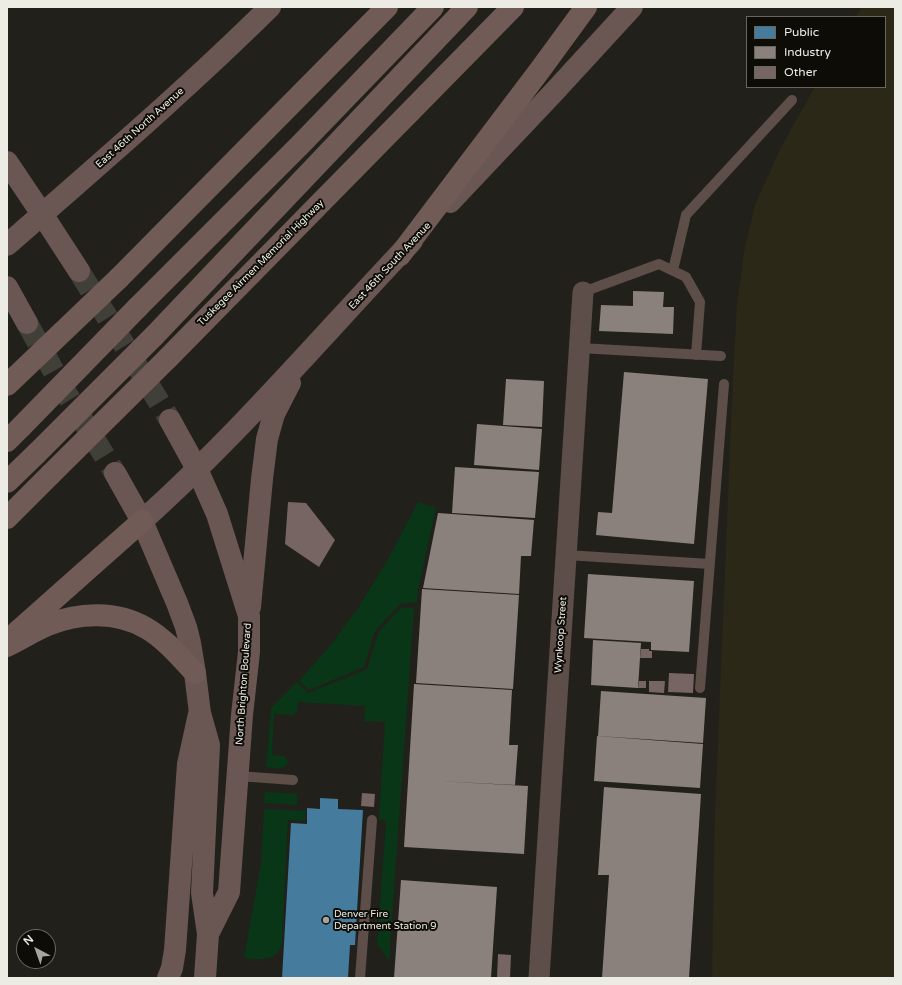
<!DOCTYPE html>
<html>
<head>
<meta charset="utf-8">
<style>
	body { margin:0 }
	#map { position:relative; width:902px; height:985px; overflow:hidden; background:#22201a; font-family:"Varela Round",sans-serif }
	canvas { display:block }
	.frame { position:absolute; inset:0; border:8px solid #edece4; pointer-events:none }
	.legend { position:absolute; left:746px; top:16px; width:140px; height:72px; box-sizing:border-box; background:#0d0c07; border:1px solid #67665f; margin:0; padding:5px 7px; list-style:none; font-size:12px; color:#edece4 }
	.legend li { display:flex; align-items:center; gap:8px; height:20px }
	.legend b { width:20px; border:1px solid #67665f }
	.north { position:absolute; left:16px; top:929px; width:40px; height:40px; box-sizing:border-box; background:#0d0c07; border:1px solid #67665f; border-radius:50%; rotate:319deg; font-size:11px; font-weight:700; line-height:16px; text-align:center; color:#edece4 }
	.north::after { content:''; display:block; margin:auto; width:14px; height:18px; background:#a6a59d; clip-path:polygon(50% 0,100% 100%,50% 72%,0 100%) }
</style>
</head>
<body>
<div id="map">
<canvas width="902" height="985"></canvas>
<div class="frame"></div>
<ul class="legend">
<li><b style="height:11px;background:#457b9d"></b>Public</li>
<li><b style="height:11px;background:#8a817c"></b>Industry</li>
<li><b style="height:11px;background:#766562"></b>Other</li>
</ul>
<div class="north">N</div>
</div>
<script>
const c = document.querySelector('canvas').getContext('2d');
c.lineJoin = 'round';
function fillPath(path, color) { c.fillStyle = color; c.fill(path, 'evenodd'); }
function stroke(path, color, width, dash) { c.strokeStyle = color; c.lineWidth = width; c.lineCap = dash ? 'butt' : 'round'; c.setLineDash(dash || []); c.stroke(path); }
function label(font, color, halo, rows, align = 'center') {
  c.font = font + ' "Varela Round",sans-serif'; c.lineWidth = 4; c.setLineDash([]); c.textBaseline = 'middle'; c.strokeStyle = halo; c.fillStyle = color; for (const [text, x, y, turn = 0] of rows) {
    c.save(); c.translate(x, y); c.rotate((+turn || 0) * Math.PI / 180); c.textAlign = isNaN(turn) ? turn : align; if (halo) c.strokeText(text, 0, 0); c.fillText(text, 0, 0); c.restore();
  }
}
fillPath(new Path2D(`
	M862 7H895V978H712L715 813 733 375 737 306 744 252 755 205 780 149 815 87H885V17H856Z`), '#2b2817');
fillPath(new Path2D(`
	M418 502 436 508 418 590 417 602 400 604 375 631 364 667 309 690 299 681 329 647 358 608 387 561Z
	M401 607 414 608 389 961 377 943 386 821 379 820 385 722 364 721 365 706 298 702 297 711 293 715 274 714 272 755 284 756 289 762 282 769 266 767 271 708 297 682 308 693 367 669 378 633Z
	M265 792 297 794V805L264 803Z
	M264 809 306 811 305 821 288 820 282 943C277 963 259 959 244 958L261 863Z`), '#093617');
fillPath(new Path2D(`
	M320 798 338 799V809L363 810 355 945H350L348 978H282L291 823 307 824V808L320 809Z`), '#457b9d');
fillPath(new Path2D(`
	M633 291 664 292 663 307H674L673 334 599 331 601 305 633 306Z
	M624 372 708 379 694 544 596 535 598 512 612 513Z
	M506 379 544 381 542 427 503 425Z
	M477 424 542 429 539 470 474 465Z
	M455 467 539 472 535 518 452 513Z
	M438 513 534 520 531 556H521L519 594 423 588Z
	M588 574 694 581 689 652 651 650V642L584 638Z
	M422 589 519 595 513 689 416 683Z
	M593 640 641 643 638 688 591 685Z
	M414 684 512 690 509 745H518L515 785 436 781 528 786 524 854 404 847Z
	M601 691 706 698 703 743 598 736Z
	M597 736 703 744 700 788 594 781Z
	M604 787 701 794 689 978H602L609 875H598Z
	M401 880 497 887 491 978H394Z`), '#8a817c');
fillPath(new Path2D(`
	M288 502 306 503 335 540 319 567 285 544Z
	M641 649H649V651H652V658H640Z
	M669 673 694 674 693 693 668 692Z
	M639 681H646V688H638Z
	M649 681H665L664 693 649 692Z
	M362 793 375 794 374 807 361 806Z
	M498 954 511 955 510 978H497Z`), '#766562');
stroke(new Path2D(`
	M79 271 170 420
	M27 323 63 388 115 473`), '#403f38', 22, [22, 11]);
stroke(new Path2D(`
	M673 270 686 215 792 100
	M583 292 659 264 686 277 700 302 696 355
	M580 348 721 356
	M566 555 710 564
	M700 688 724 384
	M238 776 293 780
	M360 978 372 820`), '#5e4e4a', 10);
stroke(new Path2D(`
	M539 978 583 292`), '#5e4e4a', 21);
stroke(new Path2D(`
	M7 162 42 214 79 271
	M450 202 554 92 632 7
	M7 245C96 167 186 90 270 7
	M7 287 27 323
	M170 420 197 469 217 514 249 616V652L242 715 229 892 208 934
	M115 473 142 521 177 603 186 627 190 643 195 673 200 713 209 745 202 893 208 934 205 978
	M142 521C239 434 323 335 412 241
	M250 607 262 479 267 439 274 414 290 383
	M168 978 172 968 175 950 188 764 199 714`), '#6a5753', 22);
stroke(new Path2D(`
	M400 255 540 70 586 7
	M119 278 387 7
	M138 307 301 144 433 7
	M154 336 467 7
	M168 358 513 7
	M7 441 21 427
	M7 482 37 453
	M7 518 50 475
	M17 632 142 521
	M7 646C21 639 34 631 48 625 79 612 117 611 146 628 164 638 181 658 195 673`), '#705b56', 22);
stroke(new Path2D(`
	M7 385 119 278
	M21 427 138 307
	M37 453 154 336
	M50 475 168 358`), '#705b56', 22);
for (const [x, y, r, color] of [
	[326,920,4,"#a6a59d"]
]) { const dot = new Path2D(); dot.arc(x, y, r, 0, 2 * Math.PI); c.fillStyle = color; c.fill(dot); stroke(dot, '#0d0c07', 1.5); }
label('10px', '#edece4', '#0d0c07', [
	["East 46th North Avenue",140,128,-42],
	["Tuskegee Airmen Memorial Highway",261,263,-45],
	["East 46th South Avenue",390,266,-47],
	["Wynkoop Street",561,635,-86],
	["North Brighton Boulevard",244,684,-86]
]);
label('10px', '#edece4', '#0d0c07', [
	["Denver Fire",334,914],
	["Department Station 9",334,926]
], 'left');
</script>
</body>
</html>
